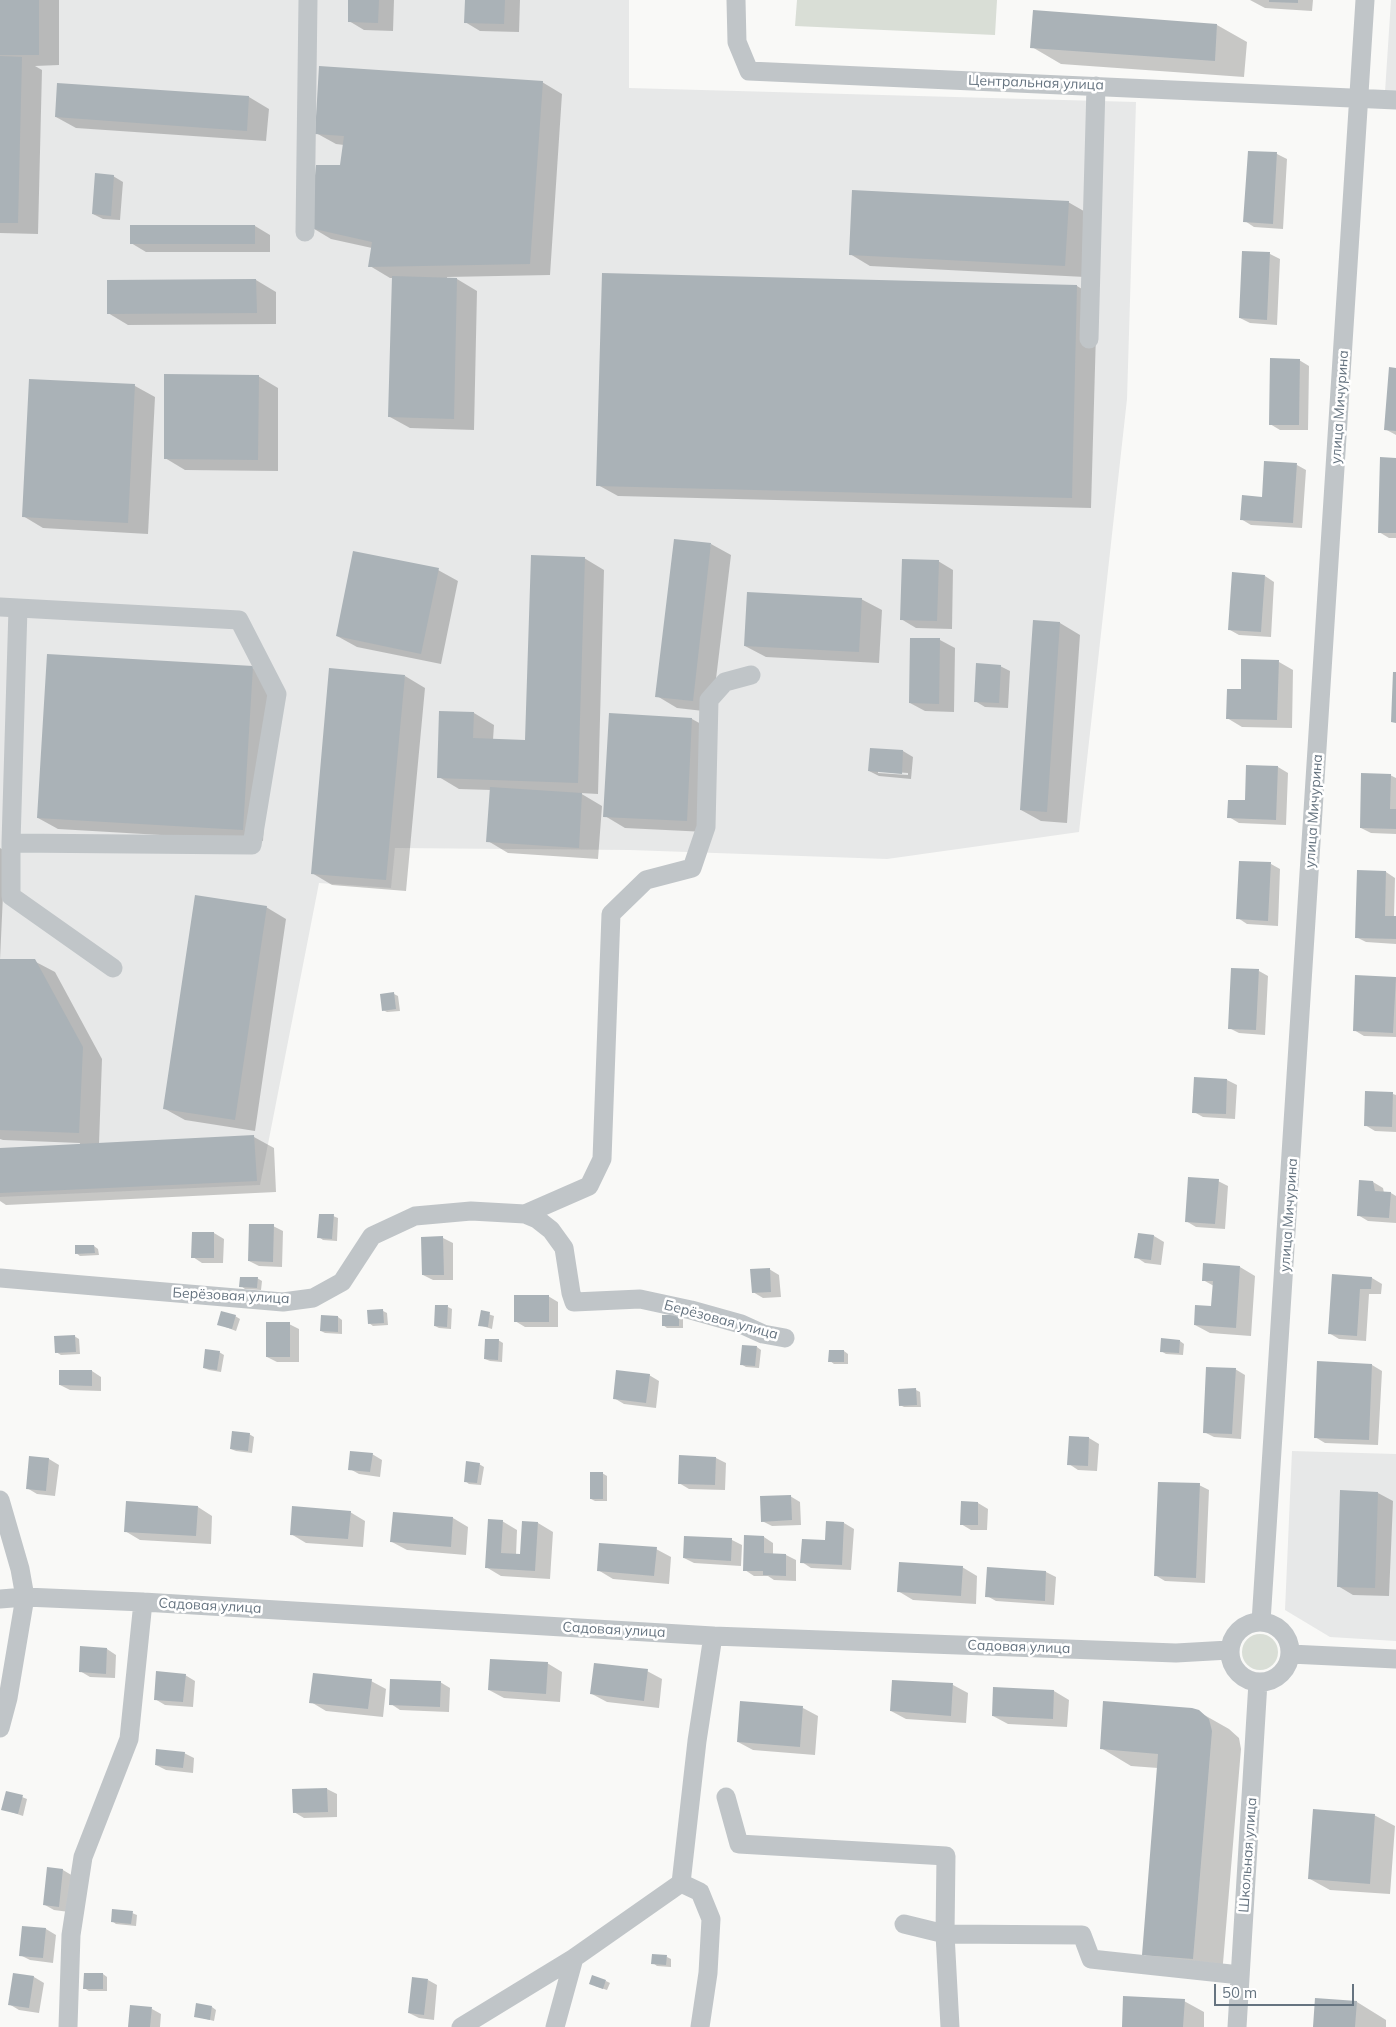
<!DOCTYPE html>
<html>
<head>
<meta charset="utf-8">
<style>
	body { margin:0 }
	#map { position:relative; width:1396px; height:2027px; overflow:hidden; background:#f9f9f7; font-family:Mulish,sans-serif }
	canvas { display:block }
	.scale { position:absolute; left:1214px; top:1984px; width:140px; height:22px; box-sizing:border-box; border:2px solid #667480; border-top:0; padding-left:6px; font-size:15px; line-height:18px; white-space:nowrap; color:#667480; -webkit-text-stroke:4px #fff; paint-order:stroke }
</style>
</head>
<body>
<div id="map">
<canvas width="1396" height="2027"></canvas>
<div class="scale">50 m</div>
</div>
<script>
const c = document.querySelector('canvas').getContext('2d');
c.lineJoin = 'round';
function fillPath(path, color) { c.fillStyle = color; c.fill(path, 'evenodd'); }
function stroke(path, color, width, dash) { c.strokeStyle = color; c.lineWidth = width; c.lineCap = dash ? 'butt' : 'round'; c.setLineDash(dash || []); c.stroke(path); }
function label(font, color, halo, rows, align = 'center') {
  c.font = font + ' Mulish,sans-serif'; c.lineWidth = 5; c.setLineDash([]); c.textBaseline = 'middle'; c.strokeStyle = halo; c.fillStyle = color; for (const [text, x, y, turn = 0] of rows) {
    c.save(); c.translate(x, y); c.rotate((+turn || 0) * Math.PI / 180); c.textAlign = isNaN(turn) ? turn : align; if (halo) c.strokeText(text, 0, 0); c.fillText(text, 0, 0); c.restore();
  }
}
fillPath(new Path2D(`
	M0 0H629V88L1136 102 1127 399 1079 832 887 859 630 850 395 848 391 888 319 883 260 1185 0 1197Z
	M1391 0H1396V92H1385Z
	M1292 1451 1396 1454V1641L1330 1637 1285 1610Z`), '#e7e8e8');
fillPath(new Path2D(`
	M797 0H997L995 35 795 26Z
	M1242 1652a18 18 0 1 1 36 0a18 18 0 1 1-36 0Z`), '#d9ded6');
fillPath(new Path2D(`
	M0 0H59V65L35 66 42 70 38 234 0 233Z
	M350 0H394L393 31 364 30 349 21Z
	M466 0H520L519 32 480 31 465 22Z
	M1250 0H1313L1312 11 1265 8Z
	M1217 25 1247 42 1244 77 1061 64 1032 47Z
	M542 82 562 94 550 275 447 277V279H457L477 291 474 430 410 428 390 417 393 278H390L370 266 372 248 331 239 311 227 341 166 344 145 336 144 316 133Z
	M249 97 269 109 266 141 76 128 56 117Z
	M1249 152 1277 154 1287 159 1283 229 1254 227 1245 221Z
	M113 176 123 182 120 220 103 219 93 214Z
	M1068 202 1089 214 1085 277 870 266 850 254Z
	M131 226H255L270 235V252H146L131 243Z
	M1243 253 1270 254 1280 259 1277 325 1250 323 1240 318Z
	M256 280 276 292V324L128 325 108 313V281Z
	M1077 286 1097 298 1091 508 618 496 598 485Z
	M1299 360 1309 366 1308 430H1280L1270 424Z
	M1396 369V435L1385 429Z
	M258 376 278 388V471L185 470 165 458Z
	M30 380 135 386 155 397 148 534 43 528 23 516Z
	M1396 459V538H1389L1379 532Z
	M1297 465 1306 470 1302 528 1251 525 1241 519Z
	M711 544 731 555 712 712 677 708 657 696Z
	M584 558 604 570 598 794 580 793 602 806 598 859 508 853 488 841 491 790 459 789 439 777 474 713 494 725 493 740 526 741Z
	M938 561 953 570 952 629 916 628 901 619Z
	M438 570 458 581 441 664 357 647 337 636Z
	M1265 576 1274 582 1271 637 1239 635 1230 630Z
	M861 599 882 610 879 663 766 657 745 646Z
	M1034 622 1060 623 1080 635 1067 823 1041 821 1021 810Z
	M911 639 940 640 955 648 954 712 925 711 910 703Z
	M1279 662 1293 670 1292 728 1242 727 1227 718 1242 691Z
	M1000 666 1010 671 1008 708 985 707 975 701Z
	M253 668 273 679 263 841 58 829 38 818Z
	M405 676 425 688 406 891 332 885 312 873Z
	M692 719 712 730 706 832 625 828 605 816Z
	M903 751 913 757 911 779 879 776 869 771ZM878 771 908 773V775L878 773Z
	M1278 767 1288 773 1286 825 1239 823 1229 817Z
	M1390 775 1396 778V834L1371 833 1361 828Z
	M0 848 5 851 0 960 34 961 55 972 102 1059 99 1144 254 1137 274 1148 276 1192 6 1205 0 1201V1149L80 1145V1143L3 1140 0 1139Z
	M1271 864 1280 869 1278 926 1247 924 1238 918Z
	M1386 872 1395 878 1394 917H1396V944L1366 942 1356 937Z
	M266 907 286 919 255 1131 185 1120 165 1109Z
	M1259 971 1268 976 1265 1035 1239 1033 1229 1028Z
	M1356 976 1396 978V1037L1364 1036 1354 1030Z
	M394 994 398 996 400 1011 387 1012 383 1010Z
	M1227 1080 1237 1085 1235 1119 1203 1117 1194 1112Z
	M1393 1094 1396 1095V1132L1375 1131 1365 1125Z
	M1218 1181 1228 1186 1225 1229 1196 1227 1186 1221Z
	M1373 1182 1383 1188 1384 1193H1391L1396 1196V1223L1368 1221 1358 1215Z
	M333 1216 338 1218 337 1241 323 1240 319 1237Z
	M273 1226 283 1231 282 1267 259 1266 249 1261Z
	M193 1233H214L224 1239 223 1263H202L193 1257Z
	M1139 1234 1154 1236 1164 1242 1161 1265 1145 1263 1136 1257Z
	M443 1238 453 1243V1280H433L423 1275Z
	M94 1246 98 1249 99 1255 80 1256 76 1253Z
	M1240 1267 1255 1276 1251 1336 1210 1333 1195 1325 1212 1308 1214 1286 1203 1280Z
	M769 1269 779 1275 781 1297 763 1298 753 1292Z
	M1333 1276 1372 1278 1382 1284 1381 1294H1369L1366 1341 1339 1339 1329 1333Z
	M257 1278 262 1281 261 1290 245 1289 241 1286Z
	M548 1296 558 1302V1327H525L515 1321Z
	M448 1307 452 1309 451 1329 439 1328 435 1326Z
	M383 1311 387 1313 388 1325 373 1326 369 1323Z
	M482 1312 494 1316 492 1329 479 1325Z
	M235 1316 240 1319 236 1331 218 1324Z
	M679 1316 683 1319V1328H667L663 1325Z
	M338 1317 342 1320V1334L325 1333 321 1331Z
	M289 1324 299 1329V1362H277L267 1357Z
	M74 1336 79 1339 80 1354 61 1355 56 1352Z
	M498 1340 503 1343 502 1362 490 1361 485 1359Z
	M1180 1341 1184 1344 1183 1355 1166 1354 1161 1351Z
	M757 1347 761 1350 759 1368 746 1367 741 1364Z
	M844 1351 848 1354V1364H834L830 1361Z
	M219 1352 224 1355 221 1372 209 1370 204 1368Z
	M1318 1363 1372 1365 1382 1371 1378 1445 1325 1443 1315 1437Z
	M1235 1369 1245 1375 1241 1439 1214 1437 1204 1432Z
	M92 1371 101 1377V1391L70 1390 60 1385Z
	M649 1375 659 1381 656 1408 624 1404 614 1398Z
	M916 1390 920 1392 921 1407H904L900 1405Z
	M249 1434 254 1437 252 1453 236 1451 231 1449Z
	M1070 1437 1089 1438 1099 1444 1097 1471 1078 1470 1069 1464Z
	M372 1454 382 1460 380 1477 359 1474 350 1469Z
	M30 1457 49 1459 59 1465 55 1496 37 1494 27 1488Z
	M716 1458 726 1463 725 1490 689 1489 679 1483Z
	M479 1464 484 1467 481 1485 469 1484 465 1481Z
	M602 1473 607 1476V1501H595L591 1499Z
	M1199 1485 1209 1490 1205 1583 1165 1581 1155 1575Z
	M1378 1493 1393 1501 1389 1596 1353 1595 1338 1586Z
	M790 1496 800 1502 801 1525 772 1526 762 1521Z
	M962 1503H978L988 1509 987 1530H971L961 1524Z
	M198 1507 212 1516 211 1544 140 1540 125 1531Z
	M350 1512 365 1521 363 1547 306 1543 291 1534Z
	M453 1518 468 1527 466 1555 407 1550 392 1542Z
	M502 1521 517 1530 516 1555 521 1556 523 1523H538L553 1532 550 1579 501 1576 486 1567Z
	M844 1523 854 1529 851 1570 811 1568 802 1562Z
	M685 1537 732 1540 742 1545 741 1566 694 1563 684 1558Z
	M764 1537 773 1543V1554L786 1555 796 1560V1581L774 1580 768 1576H754L745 1570Z
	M656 1549 671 1557 669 1584 613 1579 598 1570Z
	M962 1567 977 1576 976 1604 913 1600 898 1591Z
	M988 1568 1046 1572 1056 1577 1054 1605 996 1601 987 1596Z
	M107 1649 116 1655 115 1678 90 1677 80 1671Z
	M547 1663 562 1672 560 1702 504 1698 489 1690Z
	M647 1671 662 1679 659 1708 607 1702 592 1694Z
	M185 1675 195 1681 193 1707 165 1705 155 1699Z
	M371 1681 386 1689 383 1717 326 1711 311 1702Z
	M893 1681 953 1685 968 1693 966 1723 906 1719 891 1711Z
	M440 1682 450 1688 449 1712 400 1710 391 1704Z
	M1054 1691 1069 1700 1067 1727 1008 1724 993 1716Z
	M803 1708 818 1716 815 1755 753 1750 738 1742Z
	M1199 1712 1229 1729 1239 1738 1241 1749 1222 1975 1173 1971 1143 1954 1158 1768 1131 1766 1101 1748Z
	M184 1753 194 1758 193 1773 166 1770 156 1765Z
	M327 1789 337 1794V1817L304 1818 294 1812Z
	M22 1797 27 1799 23 1816 2 1809Z
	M1374 1815 1395 1826 1390 1894 1330 1890 1310 1879Z
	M48 1869 63 1870 73 1876 69 1912 54 1910 45 1905Z
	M132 1913 137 1915 136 1926 116 1924 112 1921Z
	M23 1927 46 1929 56 1935 53 1963 30 1960 20 1955Z
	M667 1957 671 1959V1967L657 1966 653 1963Z
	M14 1974 34 1977 44 1983 39 2013 19 2010 9 2004Z
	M103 1974 107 1977V1991H89L84 1988Z
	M428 1980 437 1985 434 2020 419 2018 409 2013Z
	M606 1981 610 1983 607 1990 595 1986Z
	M1184 2001 1204 2012V2027H1123Z
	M1357 2002 1386 2020V2027H1314Z
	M212 2007 216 2010 214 2021 195 2016Z
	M152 2009 161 2014 160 2027H129Z`), '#0003');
fillPath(new Path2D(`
	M0 0H39V55H0Z
	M348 0H379L378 23 348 22Z
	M465 0H505L504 24 464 23Z
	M1269 0H1298V3L1269 2Z
	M1033 10 1217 24 1215 61 1030 48Z
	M0 56 22 57 18 223H0Z
	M319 66 543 81 530 264 368 267 372 242 310 228 316 165H340L344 136 315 134Z
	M57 83 249 96 247 131 55 117Z
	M1248 151 1277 152 1273 224 1243 222Z
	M95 173 114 175 111 216 92 214Z
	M852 190 1069 201 1065 266 849 255Z
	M130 225H255V244H130Z
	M1242 251 1270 252 1267 320 1239 318Z
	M602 273 1077 285 1072 498 596 486Z
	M392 276 457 278 454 419 388 417Z
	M256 279 257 313 107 314V280Z
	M1270 358 1300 359 1299 425H1269Z
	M1389 367 1396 368V431L1384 430Z
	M164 374 259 375 258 460 164 459Z
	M29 379 135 384 128 523 22 517Z
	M1380 457 1396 458V533H1378Z
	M1264 461 1297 463 1293 523 1240 520 1242 495 1262 497Z
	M674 539 711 543 693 701 655 697Z
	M353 551 439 568 421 654 336 636Z
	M531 555 585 557 578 783 437 778 439 711 474 712 473 738 525 740Z
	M902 559 939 560 937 621 900 620Z
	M1232 572 1265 575 1261 632 1228 630Z
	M747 592 862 598 859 652 744 646Z
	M1033 620 1060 622 1047 812 1020 810Z
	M910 638H940L939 704 909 703Z
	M47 654 253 666 243 830 37 818Z
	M1241 659 1279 660 1277 720 1226 719 1227 689H1241Z
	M976 663 1001 665 999 703 974 702Z
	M329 668 405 675 386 880 311 874Z
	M1393 672H1396V723L1391 722Z
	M609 713 692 718 687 821 603 817Z
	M870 748 903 750 902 774 868 771Z
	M1246 765 1278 766 1276 820 1227 818 1228 800H1245Z
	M1361 773 1391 774 1390 809H1396V829L1360 828Z
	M490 787 582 793 579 848 486 842Z
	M1239 861 1271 862 1268 921 1236 919Z
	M1357 870 1386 871 1385 916H1396V939L1355 938Z
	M195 895 267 906 235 1120 163 1109Z
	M0 959H35L83 1047 79 1133 0 1130Z
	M1231 968 1259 969 1256 1030 1228 1029Z
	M1355 975 1396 977 1393 1033 1353 1031Z
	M394 992 396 1009 382 1011 380 994Z
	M1194 1077 1227 1079 1226 1114 1192 1113Z
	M1365 1091 1393 1092 1392 1127 1364 1126Z
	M254 1135 257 1181 0 1193V1148Z
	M1188 1177 1219 1179 1215 1224 1185 1222Z
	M1359 1180 1373 1181 1375 1191 1391 1192 1389 1218 1357 1216Z
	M319 1214H334L332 1239 317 1238Z
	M249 1224H274L273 1262 248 1261Z
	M192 1232H214V1258H191Z
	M1138 1233 1154 1235 1151 1260 1134 1258Z
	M443 1236 444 1275H422L421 1237Z
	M75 1245H94L95 1253 75 1254Z
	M1203 1263 1240 1266 1236 1328 1194 1325 1195 1305 1211 1306 1213 1281H1202Z
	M770 1268 771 1292 752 1293 750 1269Z
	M1332 1274 1372 1277 1371 1289H1360L1357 1336 1328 1334Z
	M240 1277H258L257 1288 239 1287Z
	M514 1295H549V1322H514Z
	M435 1305H448L447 1327 434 1326Z
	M383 1309 384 1323 368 1324 367 1310Z
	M481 1310 490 1312 488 1327 478 1326Z
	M221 1311 236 1315 232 1329 217 1325Z
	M321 1315 338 1316V1332L320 1331Z
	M662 1315H679V1326H662Z
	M266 1322H290V1357H266Z
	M75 1335 76 1352 55 1353 54 1336Z
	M1161 1338 1180 1340 1179 1353 1160 1352Z
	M485 1339H499L498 1360 484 1359Z
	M742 1345 757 1346 755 1366 740 1365Z
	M205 1349 220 1351 217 1370 203 1368Z
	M829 1350H844V1362H828Z
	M1317 1361 1372 1364 1369 1440 1314 1438Z
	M1206 1367 1236 1368 1232 1434 1203 1433Z
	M59 1370H92V1386L59 1385Z
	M616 1370 650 1374 646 1403 613 1399Z
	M916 1388 917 1405 899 1406 898 1389Z
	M232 1431 250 1433 248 1451 230 1449Z
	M1069 1436 1089 1437 1088 1466 1067 1465Z
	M350 1451 373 1453 370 1472 348 1470Z
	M679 1455 716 1457 715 1485 678 1484Z
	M29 1456 49 1458 46 1491 26 1489Z
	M466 1461 480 1463 477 1483 464 1482Z
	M590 1472H603V1499H590Z
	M1158 1482 1200 1483 1196 1578 1154 1576Z
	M1340 1490 1378 1492 1375 1588 1337 1587Z
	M791 1495 792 1520 761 1522 760 1496Z
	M126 1501 198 1506 196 1536 124 1532Z
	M961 1501 978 1502V1525H960Z
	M292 1506 351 1511 348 1539 290 1535Z
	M393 1512 453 1517 451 1547 390 1542Z
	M488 1519 503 1520 501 1553 520 1554 522 1521 538 1522 535 1571 485 1568Z
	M826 1521 844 1522 842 1565 800 1563 802 1539 825 1540Z
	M744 1535 764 1536V1553L786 1554V1576L763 1575V1571H743Z
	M684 1536 732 1538 731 1561 683 1558Z
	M599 1543 657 1547 654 1576 597 1571Z
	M899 1562 963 1566 961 1596 897 1592Z
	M987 1567 1046 1571 1045 1601 985 1597Z
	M80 1646 107 1648 106 1674 79 1672Z
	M490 1659 548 1662 546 1694 488 1690Z
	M594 1663 648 1669 644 1701 590 1694Z
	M156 1671 186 1674 183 1702 154 1700Z
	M313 1673 372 1679 368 1709 309 1703Z
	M390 1679 441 1681 440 1707 389 1705Z
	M892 1680 953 1683 951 1716 890 1711Z
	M993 1687 1054 1690 1053 1719 992 1716Z
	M740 1701 803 1706 800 1747 737 1742Z
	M1103 1701 1192 1708 1199 1710 1209 1719 1212 1731 1193 1959 1142 1955 1158 1754 1100 1749Z
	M156 1749 185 1752 183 1768 155 1765Z
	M327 1788 328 1812 293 1813 292 1789Z
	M6 1791 23 1795 18 1814 1 1810Z
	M1313 1809 1375 1814 1370 1884 1308 1879Z
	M47 1867 63 1869 59 1907 43 1905Z
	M112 1909 133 1911 131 1924 111 1922Z
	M22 1926 46 1928 43 1958 19 1956Z
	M652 1954 667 1955 666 1965 651 1964Z
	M13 1973 34 1976 29 2008 8 2005Z
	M84 1973H103V1989H83Z
	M592 1975 606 1980 603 1989 589 1984Z
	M412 1977 428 1979 424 2015 408 2013Z
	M1123 1996 1185 1999 1183 2027H1122Z
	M1315 1998 1357 2001 1355 2027H1313Z
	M196 2003 212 2006 210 2020 194 2017Z
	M130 2005 152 2007 150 2027H128Z`), '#aab2b7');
stroke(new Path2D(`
	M736 0 737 42 749 71 1396 100
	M305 232 308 0
	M1089 339 1096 86
	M0 607 239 620 277 694 252 845 11 843 18 608
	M11 843V896L113 968
	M525 1214 589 1186 602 1159 611 914 646 880 692 868 706 827 709 700 725 682 751 675
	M0 1278 283 1302 313 1298 342 1282 372 1236 415 1216 471 1211 525 1214 537 1219 551 1230 564 1248 571 1293 574 1302 640 1299 691 1310 741 1324 763 1334 785 1338
	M0 1500 20 1569 25 1597 8 1698 0 1728
	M0 1599 25 1597 143 1602 713 1636 1176 1653 1229 1650
	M1261 1622 1365 0
	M1230 1652a30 30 0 1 1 60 0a30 30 0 1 1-60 0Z
	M1290 1654 1396 1659
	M726 1797 739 1844 946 1856 945 1934 950 2027
	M681 1883 700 1892 711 1919 708 1973 700 2027
	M904 1924 945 1934 1082 1935 1091 1959 1240 1975
	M68 2027 71 1935 83 1857 129 1739 143 1602
	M461 2027 574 1958
	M555 2027 574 1958 681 1883 697 1741 713 1636
	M1237 2027 1258 1682`), '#c0c5c8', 19);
label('14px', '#667480', '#fff', [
	["Центральная улица",1036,83,2],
	["улица Мичурина",1340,407,-86],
	["улица Мичурина",1314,811,-86],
	["улица Мичурина",1289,1215,-86],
	["Берёзовая улица",231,1296,3],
	["Берёзовая улица",721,1320,15],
	["Садовая улица",210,1606,3],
	["Садовая улица",614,1630,3],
	["Садовая улица",1019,1647,2],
	["Школьная улица",1248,1855,-86]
]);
</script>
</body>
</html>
